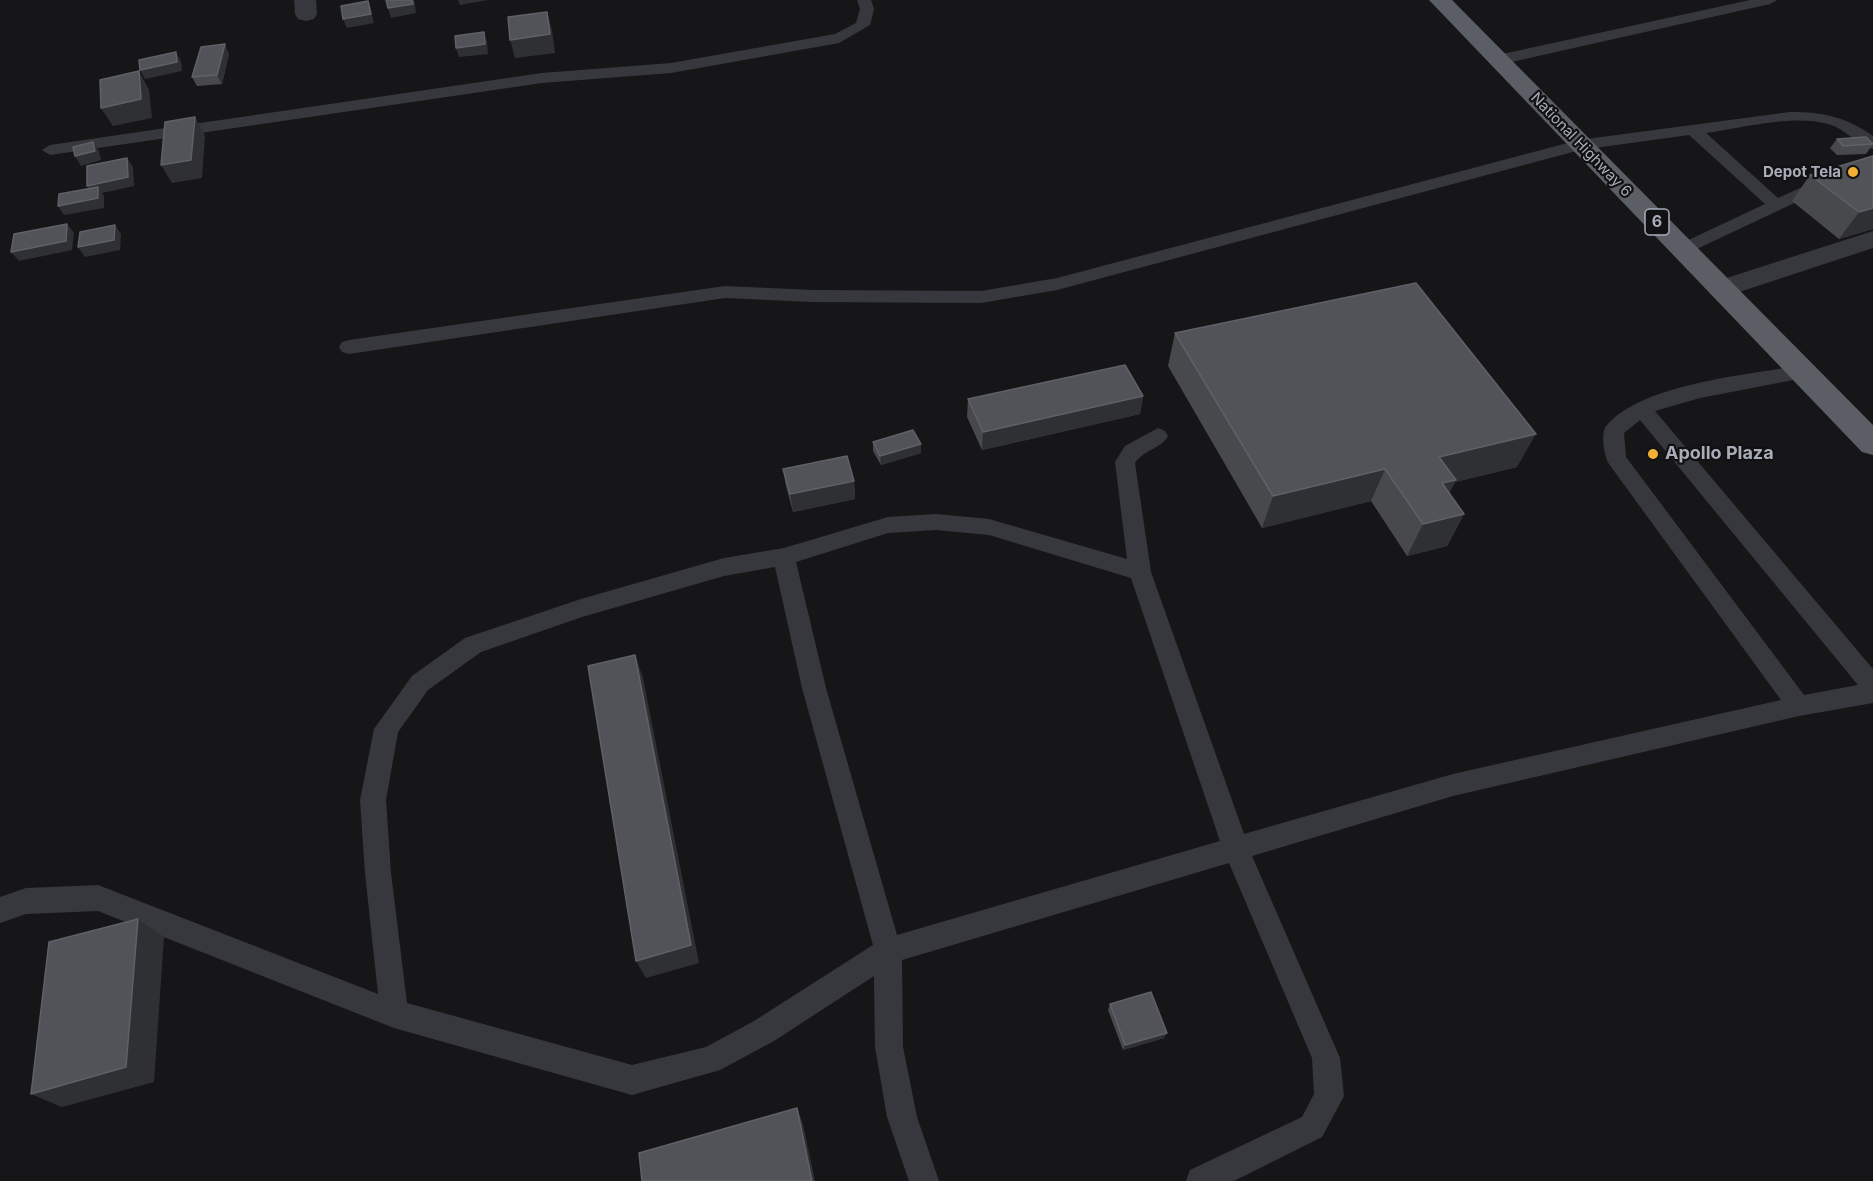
<!DOCTYPE html>
<html>
<head>
<meta charset="utf-8">
<style>
	body { margin:0 }
	canvas { display:block; background:#161618 }
</style>
</head>
<body>
<canvas width="1873" height="1181"></canvas>
<script>
const c = document.querySelector('canvas').getContext('2d');
c.lineJoin = 'round';
function fillPath(path, color) { c.fillStyle = color; c.fill(path, 'evenodd'); }
function stroke(path, color, width, dash) { c.strokeStyle = color; c.lineWidth = width; c.lineCap = dash ? 'butt' : 'round'; c.setLineDash(dash || []); c.stroke(path); }
function label(font, color, halo, rows, align = 'center') {
  c.font = font + ' Inter,sans-serif'; c.lineWidth = 4.5; c.setLineDash([]); c.textBaseline = 'middle'; c.strokeStyle = halo; c.fillStyle = color; for (const [text, x, y, turn = 0] of rows) {
    c.save(); c.translate(x, y); c.rotate((+turn || 0) * Math.PI / 180); c.textAlign = isNaN(turn) ? turn : align; if (halo) c.strokeText(text, 0, 0); c.fillText(text, 0, 0); c.restore();
  }
}
fillPath(new Path2D(`
	M857 0H871L874 9 870 25 839 43 671 73 542 83 50 155 42 150 50 145 542 73 671 63 835 34 856 23 860 9Z
	M1750 0H1777L1770 4 1498 65 1490 60 1498 55Z
	M1790 112C1823 112 1846 117 1873 136V149C1856 145 1845 128 1828 124 1794 114 1741 128 1706 133L1778 198 1873 155V166L1684 255 1678 253 1675 249 1678 245 1765 204 1689 135 1580 150 1057 290 981 303 812 302 725 298 349 354 342 352 339 347 342 342 349 340 725 286 812 290 981 291 1057 278 1579 140Z
	M1802 365 1809 367 1812 372 1809 377 1700 398 1655 411 1873 669V703L1799 716 1453 796 1252 856 1340 1058 1344 1096 1322 1137 1234 1181H1186L1190 1170 1302 1117 1314 1094 1312 1058 1229 863 902 960 903 1047 917 1117 939 1181H909L887 1117 875 1047 874 976 774 1041 720 1070 632 1095 394 1028 98 911 26 914 0 923V897L26 888 98 885 378 994 365 873 360 800 374 729 412 676 465 638 581 599 724 558 784 548 888 517 936 514 989 519 1127 559 1115 462 1125 446 1158 428 1165 431 1168 436C1161 449 1143 450 1135 463L1151 572 1244 834 1453 774 1781 700 1609 464C1604 456 1600 432 1607 425 1644 383 1749 375 1802 365ZM1640 420 1858 685 1804 695 1626 457 1624 433ZM936 530 989 535 1131 578 1220 841 897 935 826 688 796 562 888 533ZM775 567 802 688 873 945 754 1021 706 1047 632 1065 407 1003 391 873 386 800 398 732 428 690 481 652 582 617 724 576Z`), '#37383d');
fillPath(new Path2D(`
	M294 0H316L317 14 314 19 306 21 298 19 295 14Z
	M1873 231V248L1721 298 1711 295 1707 289 1711 283Z`), '#37383d');
fillPath(new Path2D(`
	M1429 0H1452L1873 425V455L1862 452Z`), '#5b5e65');
fillPath(new Path2D(`
	M229 54 222 84 197 86 192 77Z
	M1837 139 1873 144 1866 154 1837 155 1830 148Z
	M1873 156V229L1839 239 1792 201 1810 175Z
	M1175 333 1517 467 1455 482 1449 493 1464 514 1447 546 1407 556 1371 501 1262 528 1168 366Z
	M1143 396 1140 414 982 450 967 417 968 399Z
	M873 442 921 444V453L881 465 873 451Z
	M783 469 854 481 855 499 793 512 786 486Z
	M1110 1004 1164 1038 1123 1050 1108 1010Z`), '#47494d');
fillPath(new Path2D(`
	M414 0 416 13 391 18 388 8Z
	M458 0H488L460 5Z
	M368 1 374 23 347 28 343 19Z
	M547 12 552 30 555 53 515 58 510 40Z
	M484 32 487 42 488 54 459 57 456 48Z
	M225 44 229 54 222 84 217 75Z
	M176 52 181 62 182 71 145 79 140 70Z
	M139 71 149 90 152 118 113 126 101 108Z
	M195 117 205 136 202 178 172 183 161 165Z
	M93 142 99 151 101 160 81 166 75 156Z
	M127 158 133 167 134 186 102 193 104 196V208L64 215 58 206 93 195 87 186Z
	M1873 208V229L1839 239 1859 212Z
	M67 224 74 233 72 250 19 261 11 252Z
	M115 225 121 234 120 250 85 257 78 247Z
	M1143 396 1140 414 982 450 983 432Z
	M1536 434 1517 467 1455 482 1439 512V457Z
	M921 444V453L881 465 880 456Z
	M1385 469 1371 501 1262 528 1273 496Z
	M854 481 855 499 793 512 790 494Z
	M1464 514 1447 546 1407 556 1423 524Z
	M635 655 643 678 699 963 646 978 636 961Z
	M138 919 164 937 154 1082 62 1107 31 1094Z
	M1167 1033 1164 1038 1123 1050 1125 1045Z
	M797 1108 803 1124 815 1181H812Z`), '#2f3033');
const building = new Path2D(`
	M386 0H412L413 4 388 8Z
	M368 1 371 14 343 19 341 6Z
	M547 12 550 34 510 40 508 17Z
	M484 32 485 44 456 48 455 36Z
	M225 44 217 75 192 77 201 47Z
	M176 52 177 62 140 70 139 60Z
	M139 71 141 99 101 108 100 80Z
	M195 117 191 160 161 165 165 122Z
	M1866 137 1873 144 1843 146 1837 139Z
	M93 142 95 151 75 156 73 147Z
	M1873 156V208L1859 212 1810 175Z
	M127 158 128 177 87 186V166Z
	M98 187V198L58 206 59 194Z
	M67 224 66 241 11 252 14 234Z
	M115 225 114 240 78 247 80 232Z
	M1416 283 1536 434 1439 457 1456 480 1442 483 1464 514 1423 524 1385 469 1273 496 1175 333Z
	M1125 365 1143 396 983 432 968 399Z
	M913 430 921 444 880 456 873 442Z
	M847 456 854 481 790 494 783 469Z
	M635 655 691 945 636 961 588 666Z
	M138 919 126 1067 31 1094 49 942Z
	M1151 992 1167 1033 1125 1045 1110 1004Z
	M797 1108 812 1181H642L639 1153Z`);
fillPath(building, '#525359');
stroke(building, '#5f6168', 1.5);
for (const [x, y, r, color] of [
	[1853,172,6,"#f2b134"],
	[1653,454,6,"#f2b134"]
]) { const dot = new Path2D(); dot.arc(x, y, r, 0, 2 * Math.PI); c.fillStyle = color; c.fill(dot); stroke(dot, '#111113', 2); }
label('15px', '#a8adb8', '#111113', [
	["National Highway 6",1581,145,46]
]);
label('bold 15px', '#a8adb8', '#111113', [
	["Depot Tela",1841,172]
], 'right');
for (const [x, y, w] of [
	[1657,222,24]
]) { const box = new Path2D(); box.roundRect(x - w / 2, y - 13, w, 26, 4.5); c.fillStyle = '#111113'; c.fill(box); stroke(box, '#a8adb8', 1.5); }
label('bold 16px', '#a8adb8', null, [
	["6",1657,222]
]);
label('bold 18px', '#a8adb8', '#111113', [
	["Apollo Plaza",1665,454]
], 'left');
</script>
</body>
</html>
